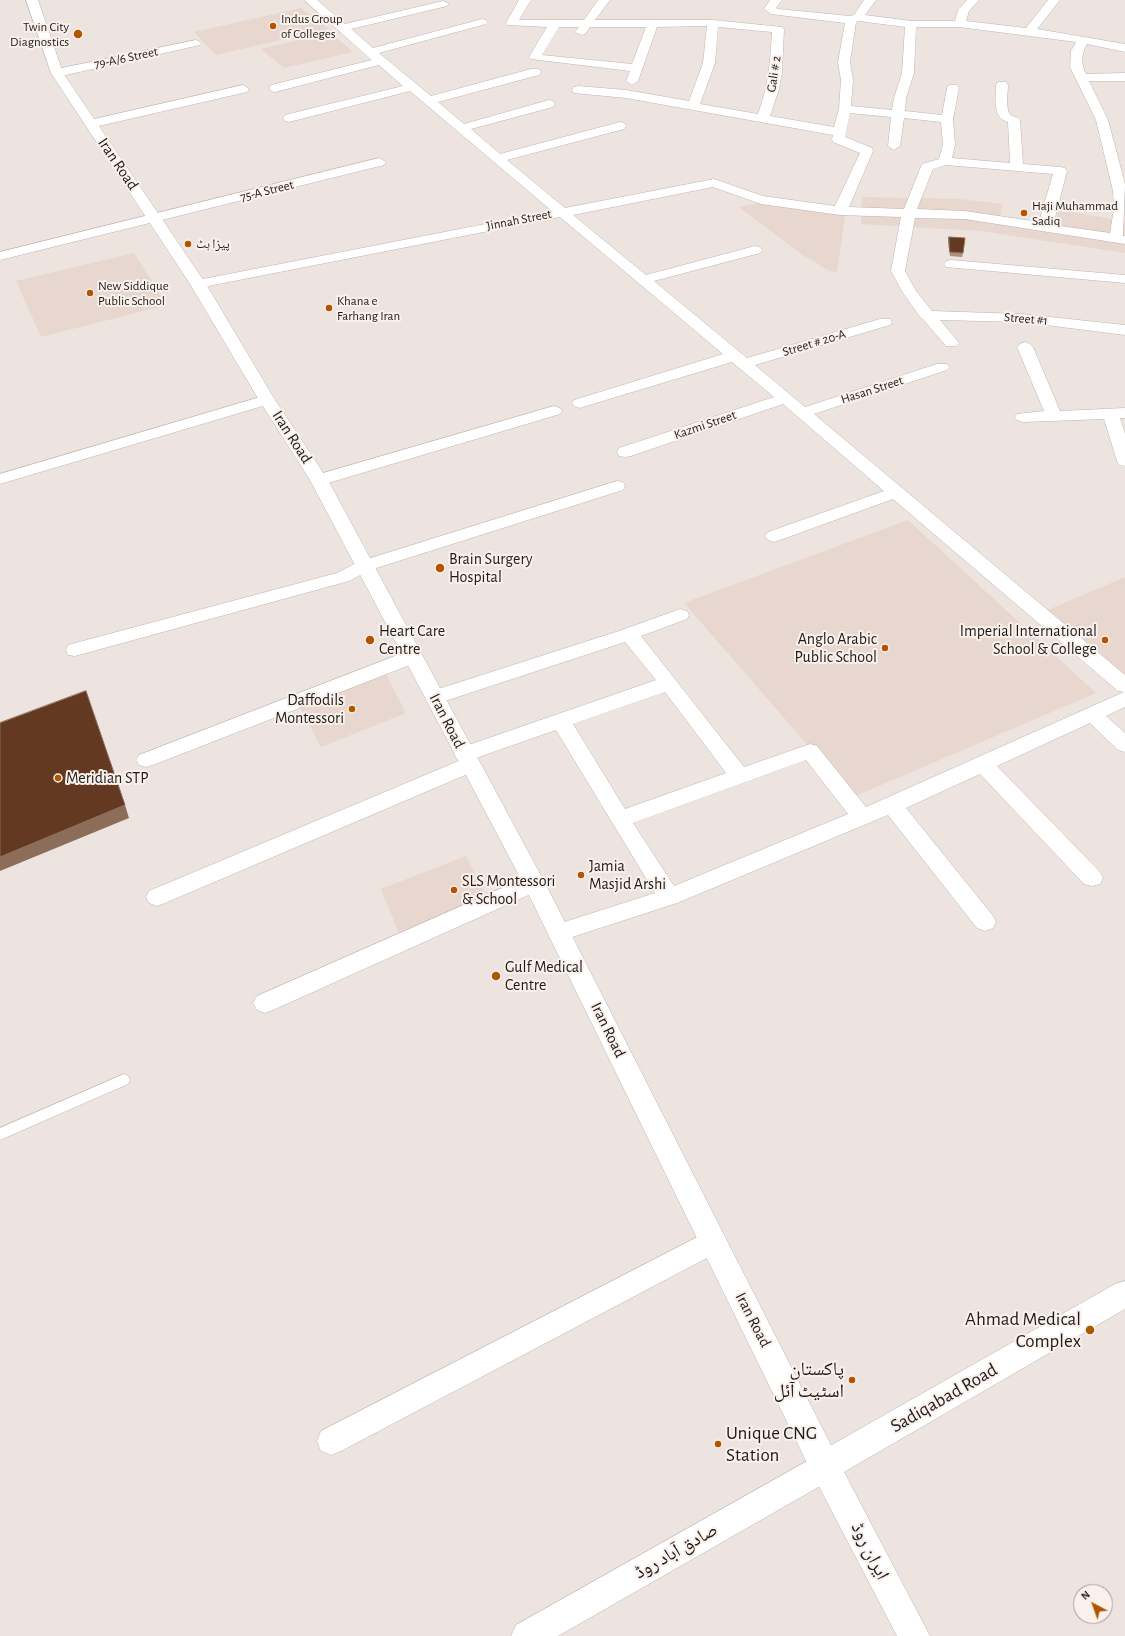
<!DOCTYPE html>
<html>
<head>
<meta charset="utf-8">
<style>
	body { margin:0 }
	#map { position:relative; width:1125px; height:1636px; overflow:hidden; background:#ede4df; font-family:"Alegreya Sans",sans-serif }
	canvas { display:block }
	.north { position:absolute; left:1073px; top:1584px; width:40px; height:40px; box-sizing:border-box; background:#faf1ec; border:1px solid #a29b98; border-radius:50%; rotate:319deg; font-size:11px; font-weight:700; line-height:16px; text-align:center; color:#1e1b19 }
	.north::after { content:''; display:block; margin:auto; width:14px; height:18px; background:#b25500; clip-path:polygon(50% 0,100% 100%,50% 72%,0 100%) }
</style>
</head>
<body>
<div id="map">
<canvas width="1125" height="1636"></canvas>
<div class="north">N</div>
</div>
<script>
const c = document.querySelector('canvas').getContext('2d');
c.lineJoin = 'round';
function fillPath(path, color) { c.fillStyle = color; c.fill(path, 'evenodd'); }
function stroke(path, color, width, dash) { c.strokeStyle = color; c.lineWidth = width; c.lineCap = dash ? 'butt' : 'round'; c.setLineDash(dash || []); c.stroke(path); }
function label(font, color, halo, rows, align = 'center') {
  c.font = font + ' "Alegreya Sans","Noto Naskh Arabic",sans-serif'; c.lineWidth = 4; c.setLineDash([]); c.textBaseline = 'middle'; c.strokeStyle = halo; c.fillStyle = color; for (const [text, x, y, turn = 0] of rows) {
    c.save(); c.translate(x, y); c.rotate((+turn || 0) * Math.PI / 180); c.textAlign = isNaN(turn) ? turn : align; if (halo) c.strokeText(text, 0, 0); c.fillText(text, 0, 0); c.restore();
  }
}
fillPath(new Path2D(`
	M301 8 329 29 216 55 194 32Z
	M330 32 353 52 284 68 261 49Z
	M862 197 960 199 1002 204 999 223 1053 231 1059 210 1125 221V253L981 231 861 224Z
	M759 203 845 215 837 272 829 271 800 253 739 207Z
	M134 253 167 305 41 337 16 281Z
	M908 520 1096 693 853 797 684 603Z
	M1125 577V675L1048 610Z
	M385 672 406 713 321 747 298 704Z
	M466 856 487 898 400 936 381 889Z`), '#e7d7ce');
const service = new Path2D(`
	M124 1074 128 1076 130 1080 128 1084 0 1140V1128Z`);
const minor = new Path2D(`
	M304 0H317L345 24 443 1 449 4 447 6 351 29 373 48 482 19 486 20 488 22 486 24 379 53 431 96 531 69H539L541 72 539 75 438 102 464 124 549 100 553 101 555 104 553 107 471 129 500 154 620 122 624 123 626 126 624 129 507 160 565 208 714 179 763 196 835 206 860 153 833 142 832 139 833 135 626 98 574 93 572 90 574 87 578 86 626 90 689 101 703 63 707 26 657 27 638 81 632 85 626 81 630 71 531 59 529 57 547 27 508 25 506 23 519 0H531L519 20H584L598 0H610L595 20H713L782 27 784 29 782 72 779 89 770 116 834 127 839 109 841 80 838 62 845 23 771 14 764 9 770 0H782L776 8 778 9 850 16 854 15 864 0H876L865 15 911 21H955L958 10 967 0H979L969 11 966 21 1026 28 1048 0H1060L1037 29 1125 44V52L1087 44C1081 54 1081 64 1086 74L1125 73V81H1089L1108 120 1125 184 1123 236H1125V244L965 219 915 218 905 271 916 291 932 311 1022 314 1125 325V335L1022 322 940 320 959 343 956 346H946L923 319 921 318 903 293 891 271 901 217 840 215 761 204 713 187 573 215 646 275 755 246 760 247 762 250 760 253 654 281 747 358 880 319H890L892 322 890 325 755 365 805 407 937 364H947L950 367 947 370 814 414 1125 675V707L1106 716 1125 733V752L1118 750 1090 723 997 766 1100 872 1103 878 1100 884 1092 886 1084 884 980 774 906 808 993 916 996 922 993 928 985 931 977 928 888 815 677 903 560 941 552 938 549 932 552 926 655 893 556 730 473 759 477 760 480 765 477 770 165 903 157 906 149 903 146 897 149 891 461 760 457 759 454 754 457 749 656 680 625 642 436 704 429 702 426 697 429 692 622 630 680 609 687 611 689 615 687 619 641 636 744 767 810 744 817 746 866 807 1124 692 1118 691 893 499 780 540 774 542 768 540 765 536 768 532 884 491 783 404 631 456 625 457 619 456 617 452 619 448 774 397 732 362 586 406 580 408 574 406 572 403 574 400 723 354 560 217 198 288 193 287 191 284 193 281 198 280 552 211 410 91 289 122 285 121 283 118 285 115 403 86 379 65 275 92 271 91 269 88 271 85 372 60ZM859 21 905 27 902 73 894 98 892 110 851 106 853 80 850 62 856 22ZM559 27H579L575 32 581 35 585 34 590 27H646L632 64 542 55ZM718 27 772 32C770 63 769 84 758 114L700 104 715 63ZM916 27H959L1076 42 1071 51 1070 67 1096 120 1113 191 1114 209 1110 233 1053 225 1067 171 1065 168 1060 167 1023 164 1020 120C1017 116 1015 118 1011 115 1005 111 1008 92 1008 85L1006 82H998L996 85C996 98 992 118 1008 122L1010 163 952 158 955 145 953 119 959 88 957 85H949L947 88 942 115 905 111 906 98 914 73ZM850 113 891 117 888 146 894 150 900 146 904 118 941 122 943 145 939 159 922 164 904 209 849 207 873 151 872 148 845 137ZM946 165 1053 174 1039 222 965 211 917 209 933 169ZM665 692 726 773 625 809 573 724ZM806 760 848 814 674 886 633 823Z
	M196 40 202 43 200 45 57 77 51 73 57 69Z
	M243 85 249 89 247 92 90 128 84 124 90 120Z
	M379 158 386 162 384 165 0 260V252Z
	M951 260 1125 275V283L946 267 944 264 946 261Z
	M1025 342 1030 344 1033 347 1060 411 1125 408V418H1120L1125 434V466L1119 465 1117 461 1104 419 1023 422 1017 420 1015 417 1017 414 1044 411 1017 347 1020 344Z
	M267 395 273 397 275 400 273 403 0 484V474Z
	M554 406 560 408 562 411 560 414 325 484 319 485 313 484 311 480 313 476Z
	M617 481 623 482 625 486 623 490 370 570 349 581 75 656 68 655 66 650 68 645 337 573 358 562Z
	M413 649 420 651 423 656 420 661 153 765 146 767 139 765 136 760 139 755Z
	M534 874 542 877 545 883 542 889 273 1010 265 1013 257 1010 253 1003 257 996Z
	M713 1229 722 1232 726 1241 722 1250 341 1451 331 1455 321 1451 317 1441 321 1431Z`);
const tertiary = new Path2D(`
	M825 1451 836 1455 840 1466 836 1477 558 1636H511L516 1625Z`);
const secondary = new Path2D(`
	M26 0H38L63 73 206 284 275 400 328 480 545 883 836 1455 840 1466 836 1477 825 1481 814 1477 523 883 310 480 259 400 190 284 51 73Z`);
const primary = new Path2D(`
	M1125 1281V1309L844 1472 930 1636H897L814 1477 810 1466 814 1455 1115 1284Z`);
stroke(service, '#bdb4af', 1);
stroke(minor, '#bdb4af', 1);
stroke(tertiary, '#bdb4af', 1);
stroke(secondary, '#bdb4af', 1);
stroke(primary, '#bdb4af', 1);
fillPath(service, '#fff');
fillPath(minor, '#fff');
fillPath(tertiary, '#fff');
fillPath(secondary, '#fff');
fillPath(primary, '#fff');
fillPath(new Path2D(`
	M949 237 963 253 962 257 950 256 948 241Z`), '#a88f80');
fillPath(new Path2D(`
	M125 805 129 818 0 871V857Z`), '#8c6d5a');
const building = new Path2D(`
	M949 237 965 238 963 253 950 252Z
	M86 691 125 805 0 857V723Z`);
fillPath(building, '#633a21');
stroke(building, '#8c6d5a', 1);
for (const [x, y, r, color] of [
	[273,26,4,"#b25500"],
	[78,34,5,"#b25500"],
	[1024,213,4,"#b25500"],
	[188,244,4,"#b25500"],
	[90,293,4,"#b25500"],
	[329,308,4,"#b25500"],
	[440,568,5,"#b25500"],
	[370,640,5,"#b25500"],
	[1105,640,4,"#b25500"],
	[885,648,4,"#b25500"],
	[352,709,4,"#b25500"],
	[58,778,4,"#b25500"],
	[581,875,4,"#b25500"],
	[454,890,4,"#b25500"],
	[496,976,5,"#b25500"],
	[1090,1330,5,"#b25500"],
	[852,1380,4,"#b25500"],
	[718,1444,4,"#b25500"]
]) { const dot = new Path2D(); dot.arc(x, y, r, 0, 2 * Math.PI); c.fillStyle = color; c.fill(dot); stroke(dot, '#faf1ec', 1.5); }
label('13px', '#1e1b19', '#faf1ec', [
	["Indus Group",281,19],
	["of Colleges",281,34],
	["Twin City",69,27,"right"],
	["Diagnostics",69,42,"right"],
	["Haji Muhammad",1032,206],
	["Sadiq",1032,221],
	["پیزا ہٹ",196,244],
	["New Siddique",98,286],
	["Public School",98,301],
	["Khana e",337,301],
	["Farhang Iran",337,316]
], 'left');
label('13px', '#1e1b19', '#faf1ec', [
	["79-A/6 Street",126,58,-12],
	["Gali # 2",774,74,-81],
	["75-A Street",267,191,-14],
	["Jinnah Street",519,220,-11],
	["Street #1",1026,319,5],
	["Street # 20-A",814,343,-17],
	["Hasan Street",872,390,-18],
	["Kazmi Street",705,425,-19]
]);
label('16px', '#1e1b19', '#faf1ec', [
	["Iran Road",118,164,56],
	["Iran Road",292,437,57],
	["Iran Road",447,721,63],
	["Iran Road",608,1030,64],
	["Iran Road",753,1320,63]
]);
label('16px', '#1e1b19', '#faf1ec', [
	["Brain Surgery",449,559],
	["Hospital",449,577],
	["Heart Care",379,631],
	["Centre",379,649],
	["Imperial International",1097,631,"right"],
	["School & College",1097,649,"right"],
	["Anglo Arabic",877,639,"right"],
	["Public School",877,657,"right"],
	["Daffodils",344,700,"right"],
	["Montessori",344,718,"right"],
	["Meridian STP",66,778],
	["Jamia",589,866],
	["Masjid Arshi",589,884],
	["SLS Montessori",462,881],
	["& School",462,899],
	["Gulf Medical",505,967],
	["Centre",505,985]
], 'left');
label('19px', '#1e1b19', '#faf1ec', [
	["Ahmad Medical",1081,1319],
	["Complex",1081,1341],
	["پاکستان",844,1369],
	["اسٹیٹ آئل",844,1391],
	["Unique CNG",726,1433,"left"],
	["Station",726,1455,"left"]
], 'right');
label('19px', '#1e1b19', '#faf1ec', [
	["Sadiqabad Road",944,1398,-30],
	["صادق آباد روڈ",676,1551,-30],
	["ایران روڈ",870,1551,63]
]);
</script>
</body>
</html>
